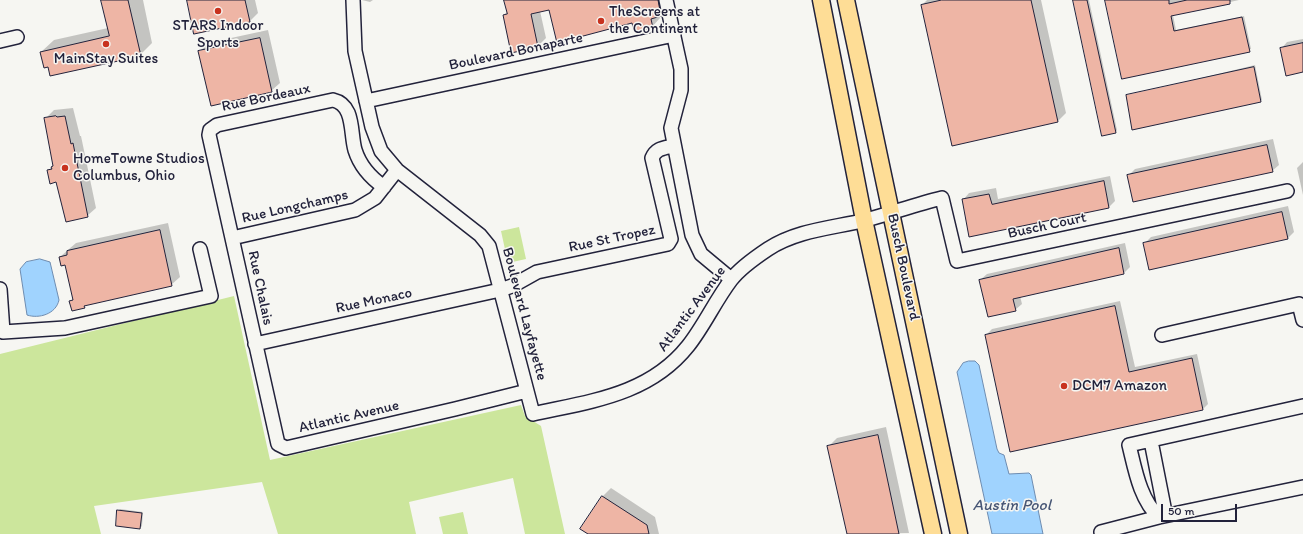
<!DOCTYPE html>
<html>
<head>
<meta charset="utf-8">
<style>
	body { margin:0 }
	#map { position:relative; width:1303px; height:534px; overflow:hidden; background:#f6f6f2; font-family:Itim,sans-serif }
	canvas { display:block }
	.scale { position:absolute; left:1161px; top:504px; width:76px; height:18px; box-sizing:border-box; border:2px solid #22223b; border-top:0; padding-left:5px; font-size:12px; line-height:14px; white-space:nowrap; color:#22223b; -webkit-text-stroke:3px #f6f6f2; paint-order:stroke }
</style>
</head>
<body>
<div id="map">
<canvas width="1303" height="534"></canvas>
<div class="scale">50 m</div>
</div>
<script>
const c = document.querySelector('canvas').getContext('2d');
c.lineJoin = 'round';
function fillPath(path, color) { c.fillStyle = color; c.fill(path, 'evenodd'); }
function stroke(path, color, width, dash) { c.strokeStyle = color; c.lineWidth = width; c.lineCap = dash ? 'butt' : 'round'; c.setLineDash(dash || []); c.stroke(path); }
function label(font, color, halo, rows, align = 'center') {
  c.font = font + ' Itim,sans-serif'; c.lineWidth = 3; c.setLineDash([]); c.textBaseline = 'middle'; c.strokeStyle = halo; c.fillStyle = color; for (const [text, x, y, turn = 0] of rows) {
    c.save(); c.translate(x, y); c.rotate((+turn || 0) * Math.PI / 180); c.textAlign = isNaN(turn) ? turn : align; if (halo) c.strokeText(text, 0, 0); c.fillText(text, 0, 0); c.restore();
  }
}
fillPath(new Path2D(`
	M519 227 526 259 508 263 501 231Z
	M234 296 270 460 521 405 525 416 541 426 565 534H525L513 478 409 502 416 534H278L262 482 94 506 101 534H0V354Z
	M463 512 468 534H443L439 517Z`), '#cce69c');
const water = new Path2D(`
	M40 259 50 262 59 300C56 314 39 319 27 315L20 269 26 262Z
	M969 361H975L979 365 997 449 999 453 1004 455 1009 474 1029 473 1031 475 1043 534H992L957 372 963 363Z`);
fillPath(water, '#a0d3fe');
stroke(water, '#6e8cb0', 1);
fillPath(new Path2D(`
	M102 0H143L152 43 140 55 49 66 41 52 54 40 108 28Z
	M188 0H255L258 13 250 21 195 33Z
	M362 0H373L370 2Z
	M505 0H668L669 7 660 16V18L652 27 550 9 540 11 546 38 538 46 504 15 507 12Z
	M927 0H1041L1066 113 1058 121 953 144 922 5Z
	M1074 0H1089L1117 130 1116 132Z
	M1106 0H1239L1173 15 1176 30 1244 16 1251 49 1123 78Z
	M268 30 280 83 271 91 199 52 208 43Z
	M1303 39V71L1281 49 1287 42Z
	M1255 65 1262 100 1260 101 1127 96Z
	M73 108 80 136H81L96 208 87 216 48 171 54 165 45 119 54 110Z
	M1273 139 1279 165 1272 171 1128 176 1135 169Z
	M1303 162V195L1297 168Z
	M1110 176 1115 201 1109 207 970 235 963 200 969 193 996 188 998 199Z
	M1288 206 1294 232 1288 238 1144 244 1151 237Z
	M168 223 180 277 171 285 88 304 84 307 71 301 73 299 65 264 60 257 69 249 76 243Z
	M1125 243 1130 267 1124 273 1020 296 1022 304 1015 310 980 280 987 274Z
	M1120 301 1135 367 1197 354 1208 404 1203 409 986 335 992 329Z
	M886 427 909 533 848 534 829 446 837 438Z
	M611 488 655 517 659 534H590L582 529 603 496Z
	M120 509 143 512 142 526 140 528 118 511Z`), '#0003');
const building = new Path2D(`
	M101 0H128L141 56 50 76 48 67 44 68 40 52 109 36Z
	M187 0H245L250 22 194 34Z
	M504 0H658L661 16 651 19 653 28 634 32 632 23 557 43 549 10 531 14 538 47 511 53 503 15 507 14Z
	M942 0H1031L1058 122 952 146 921 5Z
	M1073 0H1087L1116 133 1102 136Z
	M1105 0H1169V4L1187 0H1230V4L1171 16 1174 31 1242 17 1250 52 1122 79Z
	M260 38 272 92 211 106 198 51Z
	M1303 43V72L1286 76 1280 48Z
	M1254 67 1261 102 1132 130 1126 95Z
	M56 116 57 117 65 116 71 144 73 143 88 217 66 222 56 182 50 184 47 170 52 169 51 167 53 166 44 118Z
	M1267 145 1273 172 1133 202 1127 175Z
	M1104 181 1109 208 969 237 962 199 989 194 992 204Z
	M1282 212 1288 239 1149 270 1143 243Z
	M160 230 172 286 84 306 85 308 72 311 69 301 73 300 65 265 61 266 59 257 67 255V251Z
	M1119 248 1124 274 1013 299 1016 311 988 317 979 280Z
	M1115 306 1129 372 1192 358 1203 410 1010 452 985 335Z
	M878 435 899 534H847L827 446Z
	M602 496 647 525 649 534H588L580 529Z
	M117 510 142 513 140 529 116 526Z`);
fillPath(building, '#eeb5a5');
stroke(building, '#22223b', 1);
const minor = new Path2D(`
	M353 0 355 51 372 127 381 151 397 170 480 235 489 246 533 414C591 401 649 395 688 346 704 326 715 301 731 280 740 268 756 257 768 249 797 230 833 228 866 220 892 213 917 204 942 198L957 261 1287 191
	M666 0 681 69V90L671 128 692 235 701 254 731 279
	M0 41 17 37
	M366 101 674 35
	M384 187C371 178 360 166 355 150 350 133 355 105 333 100L217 125 210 130 209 135 278 444 286 448 455 409 527 391
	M232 238 355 210 375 198 397 170
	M0 289 3 332 65 328 211 296 200 249
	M1162 335 1299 304 1303 320
	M255 344 500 290 512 286 537 272 668 244 671 239 652 158C656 148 664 148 673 146
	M1151 441 1164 507 1159 517C1140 500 1135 469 1129 445L1303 406
	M1102 534 1101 532 1159 517 1303 487`);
const major = new Path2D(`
	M821 0 864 220 933 534
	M846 0 959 534`);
stroke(minor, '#22223b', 16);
stroke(major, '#22223b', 19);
stroke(minor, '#f6f6f2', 13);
stroke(major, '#fedd96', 16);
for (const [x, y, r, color] of [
	[218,11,4,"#c8321e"],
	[601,21,4,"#c8321e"],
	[106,44,4,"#c8321e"],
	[65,168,4,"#c8321e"],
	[1064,386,4,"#c8321e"]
]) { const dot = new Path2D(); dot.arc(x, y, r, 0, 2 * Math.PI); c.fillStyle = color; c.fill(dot); stroke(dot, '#f6f6f2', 1.5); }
label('15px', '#22223b', '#f6f6f2', [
	["TheScreens at",609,12],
	["the Continent",609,29],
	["STARS Indoor",218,26,"center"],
	["Sports",218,43,"center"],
	["MainStay Suites",106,59,"center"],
	["HomeTowne Studios",73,159],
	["Columbus, Ohio",73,176],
	["DCM7 Amazon",1072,386]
], 'left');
label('15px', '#22223b', '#f6f6f2', [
	["Boulevard Bonaparte",516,52,-12],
	["Rue Bordeaux",266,98,-12],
	["Rue Longchamps",295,207,-13],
	["Busch Court",1047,226,-12],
	["Rue St Tropez",612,239,-12],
	["Busch Boulevard",903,267,78],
	["Rue Chalais",260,288,78],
	["Rue Monaco",374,301,-12],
	["Atlantic Avenue",692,309,-53],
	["Boulevard Layfayette",524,314,75],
	["Atlantic Avenue",349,417,-13]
]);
label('italic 16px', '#485776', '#f6f6f2', [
	["Austin Pool",1012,506]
]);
</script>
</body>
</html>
